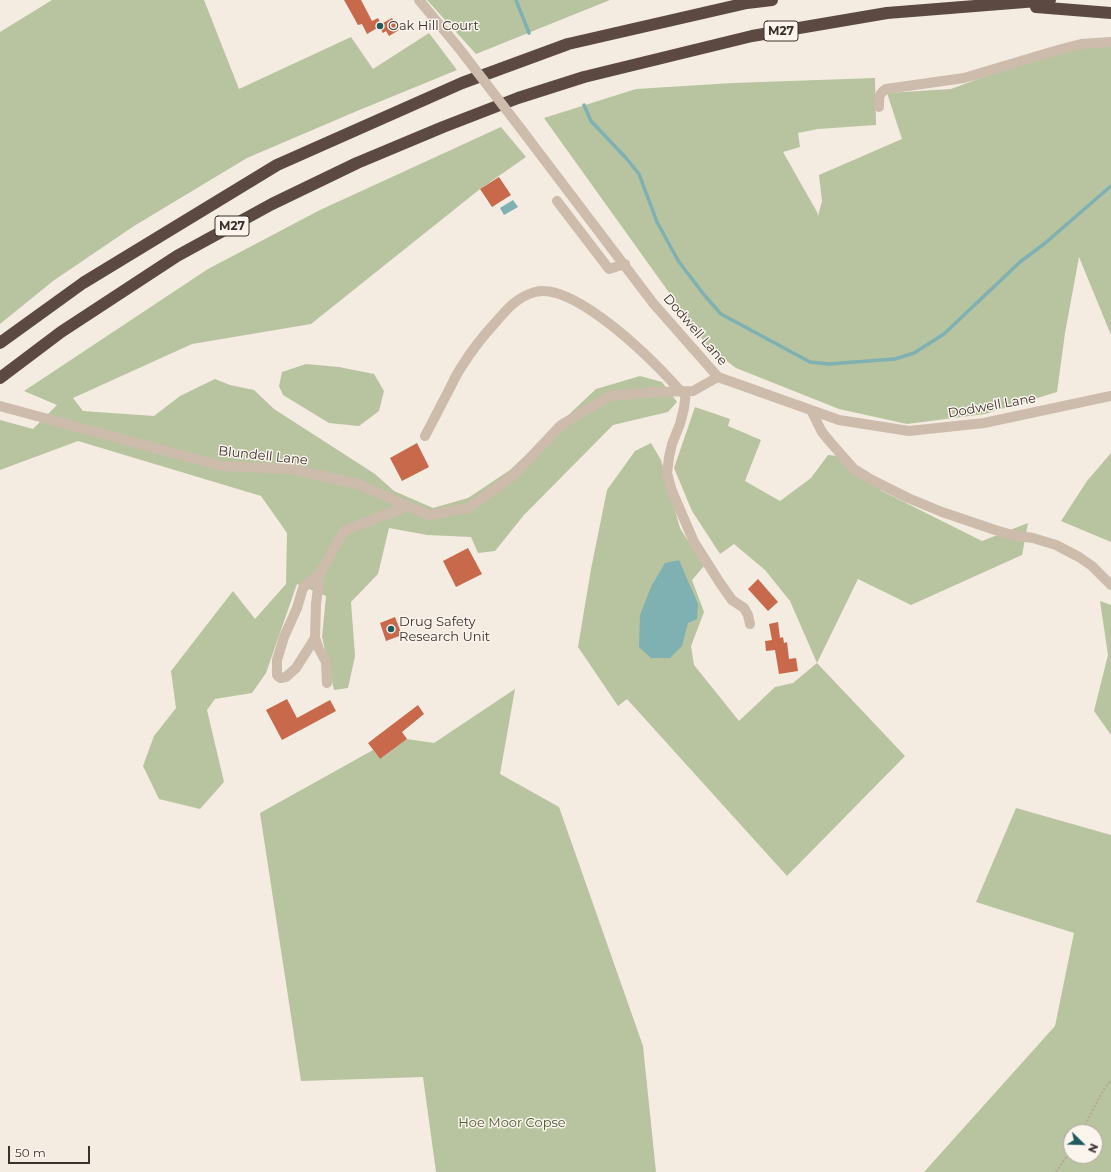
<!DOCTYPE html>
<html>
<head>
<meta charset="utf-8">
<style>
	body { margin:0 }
	#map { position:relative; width:1111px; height:1172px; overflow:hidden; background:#f4ebe1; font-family:Montserrat,sans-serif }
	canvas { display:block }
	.north { position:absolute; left:1063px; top:1124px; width:40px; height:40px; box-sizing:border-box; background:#fbf5ee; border:1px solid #aea6a0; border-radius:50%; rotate:113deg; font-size:11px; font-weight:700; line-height:16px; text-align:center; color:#3b302b }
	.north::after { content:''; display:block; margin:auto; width:14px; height:18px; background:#1f5a5e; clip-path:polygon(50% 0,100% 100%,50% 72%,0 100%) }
	.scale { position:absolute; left:8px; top:1146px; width:82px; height:18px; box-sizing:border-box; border:2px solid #3b302b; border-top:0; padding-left:5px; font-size:12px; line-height:14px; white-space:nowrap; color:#3b302b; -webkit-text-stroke:3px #fbf5ee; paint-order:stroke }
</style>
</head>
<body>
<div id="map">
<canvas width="1111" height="1172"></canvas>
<div class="north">N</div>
<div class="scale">50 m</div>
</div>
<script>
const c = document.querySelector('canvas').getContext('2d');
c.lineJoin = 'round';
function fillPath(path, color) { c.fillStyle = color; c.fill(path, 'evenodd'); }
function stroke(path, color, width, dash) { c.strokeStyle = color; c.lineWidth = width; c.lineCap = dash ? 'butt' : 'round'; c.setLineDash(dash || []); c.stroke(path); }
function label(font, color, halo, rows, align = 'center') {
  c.font = font + ' Montserrat,sans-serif'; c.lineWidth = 3; c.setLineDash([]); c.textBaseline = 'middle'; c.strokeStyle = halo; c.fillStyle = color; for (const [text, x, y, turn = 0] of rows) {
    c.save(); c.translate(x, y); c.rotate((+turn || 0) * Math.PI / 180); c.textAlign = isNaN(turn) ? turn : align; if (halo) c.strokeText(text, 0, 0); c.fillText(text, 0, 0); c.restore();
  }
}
fillPath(new Path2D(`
	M52 0H204L239 89 351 37 373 69 429 33 457 70 357 111 247 158 134 226 53 281 0 324V32Z
	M427 0H610L476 54Z
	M1111 45V335L1079 257 1065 333 1057 392 985 414 907 424 839 409 736 368 708 347 544 118 636 89 733 83 875 78 876 125 818 129 798 133 800 147 783 152 817 212 818 216 822 201 819 175 902 139 887 93 951 89 986 76 1073 48Z
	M501 127 526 157 480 189 311 324 192 344 73 398 83 411 154 416 180 396 215 379 230 385 254 390 274 409 375 474 394 491 433 508 468 498 510 470 596 389 640 376 662 382 677 402 668 412 613 425 524 515 495 551 478 553 471 537 427 535 389 528 378 574 351 602 355 656 348 688 334 690 322 637 326 596 297 584 266 673 252 693 215 699 207 710 224 782 200 809 159 799 143 766 154 736 176 708 171 671 233 591 255 619 286 584 287 533 261 496 78 441 0 470V420L33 429 57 405 24 391 208 269 320 210Z
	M306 364 339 367 374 374 384 391 379 411 359 426 329 423 283 395 279 386 282 372Z
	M695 407 730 419 728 426 761 440 745 481 780 501 811 478 828 455 838 456 882 491 982 541 1028 523 1022 555 911 605 858 579 817 663 905 756 787 876 627 699 618 706 578 647 591 569 607 490 635 451 651 443 661 460 680 528 704 566 692 580 704 612 691 646 694 665 739 721 775 687 793 683 817 663 790 601 765 570 734 544 720 554 692 511 674 468Z
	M1111 453V542L1061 521 1087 481Z
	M1100 601 1111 605V735L1094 711 1108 655Z
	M515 689 500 774 559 807 643 1046 656 1172H436L423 1077 301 1081 260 813 373 750 380 759 407 739 434 743Z
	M1016 808 1111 835V1172H924L1055 1026 1074 933 976 902ZM1071 1132H1095V1156H1071Z`), '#b8c4a0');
fillPath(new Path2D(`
	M513 200 518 207 504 215 500 208Z
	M679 560 698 604 697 619 688 623 682 646 670 658H651L639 647 640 615 651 587 665 563Z`), '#7fb0b2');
stroke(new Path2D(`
	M516 0 529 33
	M584 105 591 121 626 158 639 174 657 222 679 262 705 296 721 314 810 362 829 364 895 359 914 353 944 334 1020 262 1044 244 1111 186`), '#7fb0b2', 3.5);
fillPath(new Path2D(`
	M344 0H361L372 21 378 18 381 24 392 18 399 30 389 36 386 31 383 33 379 27 367 34 362 24 358 25Z
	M499 177 511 195 492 207 480 189Z
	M417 443 429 467 402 481 390 458Z
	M468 548 482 574 456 587 443 561Z
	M758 579 778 602 768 611 748 589Z
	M395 617 402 635 386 641 380 623Z
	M778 622 780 638 783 637 784 643 787 642 789 659 796 658 798 671 779 674 775 650 766 651 765 641 772 640 769 624Z
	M287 699 297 718 330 700 336 711 282 740 266 710Z
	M418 705 424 714 402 732 407 739 380 759 368 743Z`), '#c8694b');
stroke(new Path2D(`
	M1081 1132 1104 1089 1111 1080
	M1056 1172 1071 1150`), '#b9a596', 2, [2, 2]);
stroke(new Path2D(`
	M419 0 458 47
	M879 107C879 98 878 94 886 89L964 78 1058 50 1081 44 1111 42
	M521 129 653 303 718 377 839 420 909 431 984 423 1111 396
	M557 201 609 269 625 264
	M686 392 684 408 680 424 672 444 669 457 667 473 672 491 694 542 720 583 732 600 744 608 748 615 750 624
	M0 406 222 466 291 469 358 484 429 515 468 508 514 475 561 425 610 396 655 392 693 391 718 377
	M811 410 822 432 831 443 854 469 872 480 908 498 942 512 995 530 1012 535 1033 538 1056 545 1079 557 1092 566 1111 585
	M425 436C433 421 441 405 449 390 453 382 457 373 462 366 472 350 483 336 495 323 507 309 517 297 535 292 574 281 657 363 681 392
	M320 573 303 588 297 608 284 637 277 660V675L280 678 286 677 296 668 315 638 316 604 320 573 344 531 408 506
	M315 638 319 649 326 662 327 683`), '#cdbbac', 10);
stroke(new Path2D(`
	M1036 7 1111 13
	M0 343 83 283 277 165 462 83 568 44 747 3 772 0
	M0 378 61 332 177 256 272 204 357 163 443 127 518 98 584 77 752 36 887 13 1050 0`), '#5c4a42', 12);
stroke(new Path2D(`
	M458 47 521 129`), '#cdbbac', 10);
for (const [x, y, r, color] of [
	[380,26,4,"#1f5a5e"],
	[391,629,4,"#1f5a5e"]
]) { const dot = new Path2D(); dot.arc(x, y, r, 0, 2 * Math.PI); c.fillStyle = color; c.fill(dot); stroke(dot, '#fbf5ee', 1.5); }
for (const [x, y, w] of [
	[781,31,34],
	[232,226,34]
]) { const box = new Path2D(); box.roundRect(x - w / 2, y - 10, w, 20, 3); c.fillStyle = '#fbf5ee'; c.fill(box); stroke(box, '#3b302b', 1); }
label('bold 12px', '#3b302b', null, [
	["M27",781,31],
	["M27",232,226]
]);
label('13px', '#3b302b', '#fbf5ee', [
	["Oak Hill Court",388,26],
	["Drug Safety",399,622],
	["Research Unit",399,637]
], 'left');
label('13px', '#3b302b', '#fbf5ee', [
	["Dodwell Lane",695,330,49],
	["Dodwell Lane",992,406,-10],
	["Blundell Lane",263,456,6]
]);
label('13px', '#4a5a2e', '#fbf5ee', [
	["Hoe Moor Copse",512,1123]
]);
</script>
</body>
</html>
